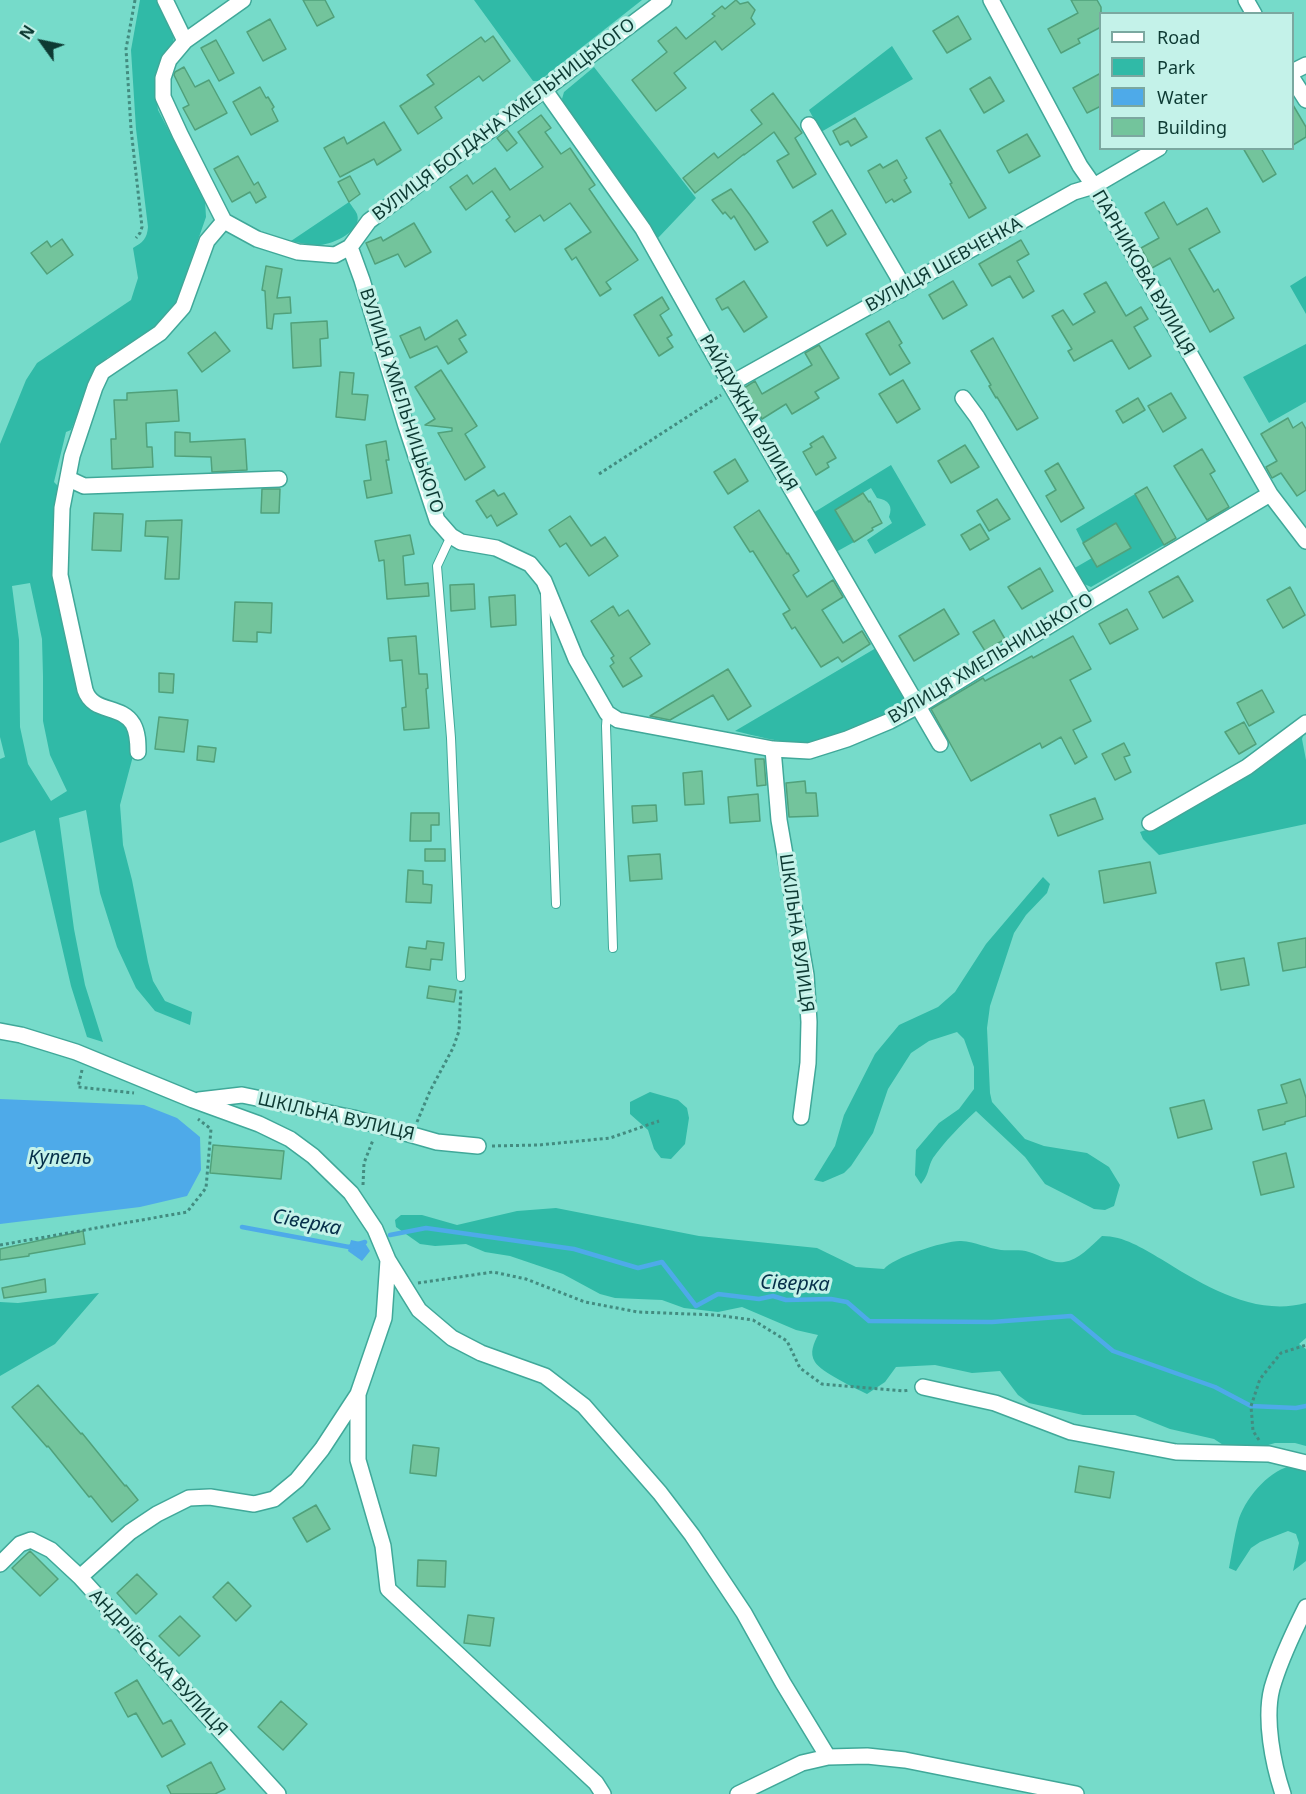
<!DOCTYPE html>
<html>
<head>
<meta charset="utf-8">
<style>
	body { margin:0 }
	#map { position:relative; width:1306px; height:1794px; overflow:hidden; background:#76dbca; font-family:"Noto Sans",sans-serif }
	canvas { display:block }
	.legend { position:absolute; left:1099px; top:12px; width:195px; height:138px; box-sizing:border-box; background:#c4f2e9; border:2px solid #7ba8a0; margin:0; padding:8px 10px; list-style:none; font-size:18px; color:#0d3a33 }
	.legend li { display:flex; align-items:center; gap:12px; height:30px }
	.legend b { width:30px; border:2px solid #7ba8a0 }
	.north { position:absolute; left:12px; top:12px; width:60px; height:60px; -webkit-text-stroke:4px #c4f2e9; paint-order:stroke; rotate:303deg; font-size:16px; font-weight:700; line-height:24px; text-align:center; color:#0d3a33 }
	.north::after { content:''; display:block; margin:auto; width:21px; height:27px; background:#0d3a33; clip-path:polygon(50% 0,100% 100%,50% 72%,0 100%) }
</style>
</head>
<body>
<div id="map">
<canvas width="1306" height="1794"></canvas>
<ul class="legend">
<li><b style="height:8px;background:#fff"></b>Road</li>
<li><b style="height:16px;background:#30baa7"></b>Park</li>
<li><b style="height:16px;background:#4eaae9"></b>Water</li>
<li><b style="height:16px;background:#73c49c"></b>Building</li>
</ul>
<div class="north">N</div>
</div>
<script>
const c = document.querySelector('canvas').getContext('2d');
c.lineJoin = 'round';
function fillPath(path, color) { c.fillStyle = color; c.fill(path, 'evenodd'); }
function stroke(path, color, width, dash) { c.strokeStyle = color; c.lineWidth = width; c.lineCap = dash ? 'butt' : 'round'; c.setLineDash(dash || []); c.stroke(path); }
function label(font, color, halo, rows, align = 'center') {
  c.font = font + ' "Noto Sans",sans-serif'; c.lineWidth = 6; c.setLineDash([]); c.textBaseline = 'middle'; c.strokeStyle = halo; c.fillStyle = color; for (const [text, x, y, turn = 0] of rows) {
    c.save(); c.translate(x, y); c.rotate((+turn || 0) * Math.PI / 180); c.textAlign = isNaN(turn) ? turn : align; if (halo) c.strokeText(text, 0, 0); c.fillText(text, 0, 0); c.restore();
  }
}
fillPath(new Path2D(`
	M140 0H162L174 35 173 46 156 95 158 110 205 200 206 217 176 303 155 327 129 346 108 357 95 369 71 430 66 432 54 482 60 488 56 575 81 691 128 726 133 756 120 805 123 845 132 880 148 962 153 981 165 1001 192 1012 190 1025 155 1011 136 988 117 947 100 893 86 810 59 818 74 929 85 985 103 1042 87 1037 71 986 35 830 0 843V759L5 757 0 737V444L26 380 37 363 131 300 138 278 133 248C143 242 147 239 148 227L136 129 131 50ZM30 583 42 639 43 676V721L50 755 67 791 51 801 28 764 20 727 19 640 12 586Z
	M474 0H642L539 81H533Z
	M892 46 913 79 821 132 809 110Z
	M594 67 696 198 658 238 565 106 562 99 564 92Z
	M349 202C351 205 355 210 357 214 363 231 333 244 320 245 310 245 300 243 291 241Z
	M1306 276V314L1290 286Z
	M1306 344V402L1269 423 1243 377Z
	M891 465 926 525 875 554 867 540 892 523 889 517C893 506 889 500 877 498L871 488 835 510 854 542 836 552 813 513Z
	M1135 494 1164 545 1091 587 1082 583 1073 569 1092 558 1098 567 1130 547 1116 523 1083 543 1076 529Z
	M876 648 906 699 904 705C876 719 840 739 809 742 785 745 758 736 735 731Z
	M1306 727 1302 739 1306 760V824L1159 855 1143 839 1140 832 1152 828Z
	M1043 877 1050 884 1047 893 1026 915 1014 933 990 1006 987 1028 990 1093 992 1102 1025 1139 1044 1146 1087 1153 1109 1167 1120 1185 1114 1206 1105 1210 1094 1209 1045 1184 1025 1157 976 1111C961 1125 945 1141 933 1158 927 1169 930 1173 921 1184L915 1175 916 1150 939 1123 959 1109 974 1089V1067L964 1039 957 1032 929 1041 911 1053 888 1089 873 1133 851 1166 844 1173 823 1182 814 1180 835 1146 844 1115 875 1054 899 1025 938 1007 955 992 986 944Z
	M650 1092 678 1100 687 1108 689 1118 685 1144 671 1159 661 1158 654 1149 648 1130 630 1114V1102Z
	M556 1208 699 1236 817 1248 856 1267 884 1269C892 1258 946 1240 961 1241 976 1242 987 1248 1001 1250 1010 1251 1020 1249 1029 1252 1040 1255 1052 1264 1064 1262 1079 1260 1091 1246 1102 1236 1124 1236 1142 1248 1161 1259 1203 1285 1254 1317 1306 1303V1338L1299 1344 1306 1349V1446L1295 1443H1275L1255 1449 1231 1450 1214 1439 1170 1429 1135 1415H1083L1029 1403 1018 1395 1000 1371 972 1373 935 1365 896 1367 885 1382 867 1394C855 1388 821 1372 815 1362 809 1353 814 1343 818 1335L796 1330 742 1307 718 1312 684 1308 662 1300 615 1298 600 1294 563 1274 510 1256 485 1252 466 1244 435 1246 420 1244 396 1227 395 1220 401 1215H422L457 1225 517 1211Z
	M99 1293 55 1344 0 1376V1302L18 1303Z
	M1290 1466 1306 1470V1561L1293 1571 1299 1543 1296 1534 1288 1531 1260 1542 1251 1548 1236 1571 1229 1568C1232 1553 1234 1537 1238 1522 1244 1500 1267 1472 1290 1466Z`), '#30baa7');
fillPath(new Path2D(`
	M0 1099 144 1105 177 1118 200 1137 201 1170 187 1196 140 1207 0 1224Z
	M351 1240 365 1243 370 1251 362 1261 348 1251Z`), '#4eaae9');
stroke(new Path2D(`
	M242 1227 349 1247 365 1242
	M390 1235 426 1228 574 1249 638 1268 662 1262 696 1306 718 1294 759 1299 773 1296 786 1300 831 1299 847 1302 869 1321 992 1322 1071 1316 1113 1351 1215 1387 1251 1406 1296 1408 1306 1406`), '#4eaae9', 4.5);
const building = new Path2D(`
	M303 0H325L334 17 317 26Z
	M736 0 740 4 748 2 755 10 751 18 755 24 722 50 715 41 674 73 686 88 656 111 632 80 667 52 658 41 676 27 686 39 715 16 712 14 722 6 725 9Z
	M1071 0H1097L1101 7V27L1078 39 1080 43 1061 53 1048 29 1078 13Z
	M958 16 971 39 947 53 933 31Z
	M270 19 286 49 263 61 247 32Z
	M493 36 510 61 483 81 479 76 435 107 442 118 418 134 400 106 434 84 427 75 481 37 485 42Z
	M216 40 234 73 219 81 201 48Z
	M184 67 195 87 209 80 227 113 195 130 183 108 189 105 174 75 175 72Z
	M1101 73V106L1087 113 1073 88Z
	M990 77 1004 101 984 113 970 89Z
	M260 87 266 98 268 97 274 107 272 109 278 121 251 135 233 102Z
	M773 93 802 133 795 138 816 174 793 188 777 161 789 154 774 132 744 155V154L695 193 683 178 714 153 718 158 762 124 751 110Z
	M1293 105 1306 127V137L1293 145Z
	M541 115 551 128 545 132 561 154 570 148 595 185 589 189 638 260 606 282 611 289 600 296 576 257 572 260 565 249 591 232 570 203 544 221 540 215 515 232 506 220 510 217 492 191 466 210 450 187 467 175 473 184 495 168 510 190 543 167 518 132Z
	M855 118 867 137 851 146 848 141 840 145 833 131Z
	M384 122 401 150 377 165 374 159 340 177 324 148 344 137 347 144Z
	M507 130 517 143 507 151 497 138Z
	M940 130 986 208 969 218 950 184 952 183 926 138Z
	M1027 134 1040 156 1009 173 997 151Z
	M1243 148H1261L1276 174 1263 182Z
	M238 156 254 185 258 182 266 197 256 203 250 192 232 202 214 169Z
	M897 160 907 178 904 180 911 192 894 202 892 199 886 203 868 171 880 164 883 168Z
	M350 176 360 194 349 202 338 182Z
	M731 189 750 215 768 242 755 250 734 216 731 219 725 212 723 214 712 200Z
	M1164 202 1177 225 1207 208 1220 232 1189 249 1214 292 1218 289 1234 318 1210 332 1170 258 1152 268 1141 248 1159 238 1145 213Z
	M832 210 846 234 827 246 813 222Z
	M414 223 431 252 405 267 398 254 375 264 366 243 381 237 383 241Z
	M62 239 73 255 47 274 31 253 47 241 51 247Z
	M1021 240 1029 254 1017 261 1034 291 1023 298 1010 276 992 286 979 264Z
	M266 266 282 269 277 298 290 297 291 313 274 314 272 329 267 328 265 291 262 290Z
	M744 281 767 317 744 332 728 307 722 310 716 299Z
	M953 281 967 305 943 319 929 295Z
	M1106 282 1126 316 1141 307 1148 319 1134 327 1151 356 1129 369 1112 340 1074 361 1068 351 1072 349 1052 316 1063 310 1073 325 1095 312 1084 294Z
	M662 297 669 309 660 315 672 335 667 338 673 347 659 356 634 315Z
	M457 320 466 335 459 339 467 352 448 364 437 346 410 358 400 336 420 327 425 340Z
	M327 321 328 338 320 339 321 366 293 368 291 323Z
	M889 321 902 343 899 345 910 363 890 375 866 334Z
	M215 332 230 351 202 372 188 353Z
	M993 338 1038 418 1017 430 997 397 996 398 989 386 991 385 971 351Z
	M819 345 839 378 815 392 819 398 792 414 786 404 762 419 744 388 755 381 762 394 812 365 805 353Z
	M441 370 477 426 465 434 485 467 465 480 438 433 452 431V428L425 425 435 419 415 387Z
	M340 372 354 373 352 394 368 395 365 420 336 417Z
	M903 380 920 409 897 423 879 394Z
	M177 390 179 421 146 423 147 447H152L153 467 112 469 111 439H116L114 400H127V393Z
	M1171 393 1186 418 1163 432 1148 406Z
	M1138 398 1145 410 1123 423 1116 411Z
	M1288 418 1293 428 1302 422 1306 429V490L1297 496 1281 473 1272 478 1266 467 1277 461 1261 434Z
	M175 432 190 433V442L245 439 247 470 212 472 211 457 175 456Z
	M823 436 836 458 827 463 829 467 816 475 803 452 812 447 810 444Z
	M386 441 389 460H386L392 493 367 498 364 481 371 480 366 445Z
	M965 445 979 467 951 483 938 461Z
	M1202 449 1215 471 1210 474 1229 507 1207 520 1174 466Z
	M735 459 748 481 728 494 714 472Z
	M1058 463 1084 508 1061 522 1046 496 1056 490 1045 471Z
	M1147 487 1176 538 1164 545 1135 494Z
	M262 489H280L279 513H261Z
	M494 490 498 496 504 493 517 514 497 526 491 515 487 518 476 501Z
	M863 493 869 502 870 501 882 523 872 528 873 530 854 542 835 510Z
	M997 499 1010 519 989 531 977 511Z
	M759 510 787 554 788 553 799 571 793 575 807 597 833 580 843 597 822 610 843 643 862 631 870 644 842 662 838 657 821 667 795 627 792 629 783 614 790 610 753 551 750 552 734 527Z
	M94 513 123 514 121 551 92 550Z
	M570 516 591 546 605 537 618 556 589 576 566 543 560 547 549 530Z
	M182 520 179 579H165L168 537 145 536 146 521Z
	M1116 523 1131 548 1097 567 1083 543Z
	M980 524 989 539 970 550 961 535Z
	M410 535 414 554 403 556 405 585 428 583 429 596 387 599 384 560 379 561 375 541Z
	M1040 568 1053 591 1022 609 1008 587Z
	M1178 576 1193 601 1163 618 1149 592Z
	M474 584 475 609 451 611 450 585Z
	M1290 587 1305 615 1283 628 1267 600Z
	M515 595 516 625 491 627 489 597Z
	M235 602 272 603 271 633 257 632V642L233 641Z
	M613 606 619 616 628 610 650 644 630 658 642 676 623 687 610 666 614 663 611 658 614 656 591 621Z
	M944 609 959 634 914 661 899 636Z
	M1127 609 1138 629 1110 644 1099 624Z
	M994 620 1005 639 985 651 973 632Z
	M416 636 419 674H427L428 688 426 689 429 728 404 730 402 708 406 707 402 660 390 661 388 638Z
	M1073 636 1091 669 1070 680 1091 721 1073 730 1087 757 1075 764 1061 737 1042 748 1040 743 971 781 931 709 983 678 985 681 1032 656 1033 658Z
	M728 669 751 706 728 720 713 695 670 720 650 716Z
	M159 673 174 674 173 693 159 692Z
	M1262 690 1274 712 1249 726 1237 703Z
	M159 717 188 720 184 752 155 749Z
	M1244 722 1256 744 1239 754 1225 732Z
	M1124 743 1130 755 1124 757 1131 772 1115 780 1102 754Z
	M198 746 216 748 214 762 197 760Z
	M755 759H764L766 785 757 786Z
	M702 771 704 804 685 805 683 773Z
	M805 781 806 793H816L818 816 789 817 786 783Z
	M758 794 760 821 730 823 728 797Z
	M1095 798 1103 819 1058 836 1050 815Z
	M656 805 657 821 633 823 632 806Z
	M411 813H439V825H431V841H410Z
	M425 849H445V861H425Z
	M660 854 662 879 630 881 628 856Z
	M1150 862 1156 893 1104 903 1099 871Z
	M408 870 423 871V884L432 885 431 903 406 902Z
	M1306 938V967L1283 971 1278 943Z
	M427 941 444 943 442 960 431 959 430 970 406 967 409 947 426 949Z
	M1244 958 1249 985 1221 990 1216 963Z
	M429 986 456 990 454 1002 427 998Z
	M1300 1079 1306 1098V1116L1285 1122V1124L1263 1130 1258 1110 1287 1103 1281 1085Z
	M1204 1100 1212 1129 1178 1138 1170 1108Z
	M213 1145 284 1151 281 1179 210 1173Z
	M1286 1153 1294 1187 1261 1195 1253 1162Z
	M83 1231 85 1244 29 1254V1256L0 1260V1249Z
	M45 1279 46 1292 4 1298 2 1288Z
	M38 1385 81 1434 82 1433 125 1486 126 1485 138 1500 112 1522 91 1496 89 1497 48 1446 47 1447 12 1407Z
	M413 1445 439 1448 436 1476 410 1473Z
	M1079 1466 1114 1472 1110 1498 1075 1492Z
	M316 1505 330 1529 307 1542 293 1518Z
	M30 1551 58 1579 40 1596 12 1568Z
	M418 1560 446 1561 445 1587 417 1586Z
	M137 1574 157 1594 136 1614 117 1593Z
	M228 1582 251 1606 236 1621 213 1597Z
	M468 1615 494 1618 490 1646 464 1643Z
	M180 1616 200 1636 179 1656 159 1636Z
	M137 1680 163 1724 171 1720 185 1744 162 1757 136 1713 128 1717 115 1693Z
	M281 1701 307 1724 283 1750 258 1727Z
	M211 1762 225 1789 215 1794H171L167 1786Z`);
fillPath(building, '#73c49c');
stroke(building, '#50a17b', 1.5);
const service = new Path2D(`
	M451 536 437 566 451 738 461 977
	M545 594 556 904
	M607 713 606 726 613 948`);
const minor = new Path2D(`
	M165 0 185 41
	M243 0 185 41 169 60 163 78V97L180 134 224 221 257 239 298 252 335 255 350 247 369 221 664 0
	M991 0 1080 166 1094 186 1270 494 1306 541
	M1246 0 1254 14
	M1292 72 1306 65
	M1292 78 1306 100
	M544 89 643 229 732 387 940 744
	M809 125 898 277 901 290
	M350 247 362 280 406 426 437 520 451 536 461 542 496 548 530 564 544 581 576 659 607 713 618 720 773 749 809 751 847 739 890 721 918 706 1086 603 1270 494
	M730 384 1074 192 1094 186 1159 148
	M963 398 977 417 1086 603
	M69 479 84 486 279 479
	M773 749 779 820 806 975 809 1022 808 1063 801 1117
	M138 752C138 743 138 733 133 724 121 704 93 714 85 690L60 575 62 508 72 456 95 387 102 372 160 333 183 307 207 241 224 221
	M1150 823 1247 767 1306 723
	M0 1031 21 1035 76 1052 193 1100 259 1124 290 1139 313 1156 351 1193 375 1229 388 1260 384 1318 358 1394 322 1449 297 1480 274 1499 254 1504 210 1497 189 1498 157 1514 130 1532 80 1577
	M199 1100 242 1095 353 1118 437 1142 478 1146
	M388 1260 419 1310 452 1338 481 1353 545 1376 584 1406 660 1493 692 1535 744 1613 783 1683 828 1757
	M923 1387 995 1403 1071 1432 1176 1452 1269 1454 1306 1463
	M358 1394V1460L383 1546 388 1589 596 1783 603 1794
	M0 1564 20 1544 31 1540 51 1550 80 1577 278 1794
	M738 1794 802 1763 828 1757 867 1756 905 1760 1076 1794
	M1283 1794C1273 1764 1264 1719 1272 1688 1280 1660 1293 1633 1306 1607`);
stroke(service, '#40a899', 10);
stroke(minor, '#40a899', 18);
stroke(new Path2D(`
	M135 0 126 49 131 129 142 227 140 233 136 238
	M599 474 721 395
	M82 1070 78 1087 134 1093
	M417 1122 430 1091 453 1048 459 1031 461 988
	M492 1146 539 1145 610 1138 659 1121
	M363 1185 364 1163 373 1140
	M0 1245 187 1212 206 1188 211 1129 198 1119
	M418 1283 493 1272 526 1279 585 1302 638 1312 716 1315 753 1320 787 1341 800 1368 822 1384 903 1391 910 1390
	M1259 1440 1253 1431 1251 1406 1260 1379 1281 1353 1306 1345`), '#438c80', 3, [3, 3]);
stroke(service, '#fff', 8);
stroke(minor, '#fff', 15);
label('18px', '#0d3a33', '#c4f2e9', [
	["ВУЛИЦЯ БОГДАНА ХМЕЛЬНИЦЬКОГО",504,120,-37],
	["ВУЛИЦЯ ШЕВЧЕНКА",944,265,-29],
	["ПАРНИКОВА ВУЛИЦЯ",1143,273,60],
	["ВУЛИЦЯ ХМЕЛЬНИЦЬКОГО",401,401,72],
	["РАЙДУЖНА ВУЛИЦЯ",748,413,60],
	["ВУЛИЦЯ ХМЕЛЬНИЦЬКОГО",991,659,-31],
	["ШКІЛЬНА ВУЛИЦЯ",796,933,82],
	["ШКІЛЬНА ВУЛИЦЯ",336,1117,13],
	["АНДРІЇВСЬКА ВУЛИЦЯ",158,1663,47]
]);
label('italic 20px', '#062f49', '#c4f2e9', [
	["Купель",60,1158],
	["Сіверка",307,1223,11],
	["Сіверка",795,1284,2]
]);
</script>
</body>
</html>
